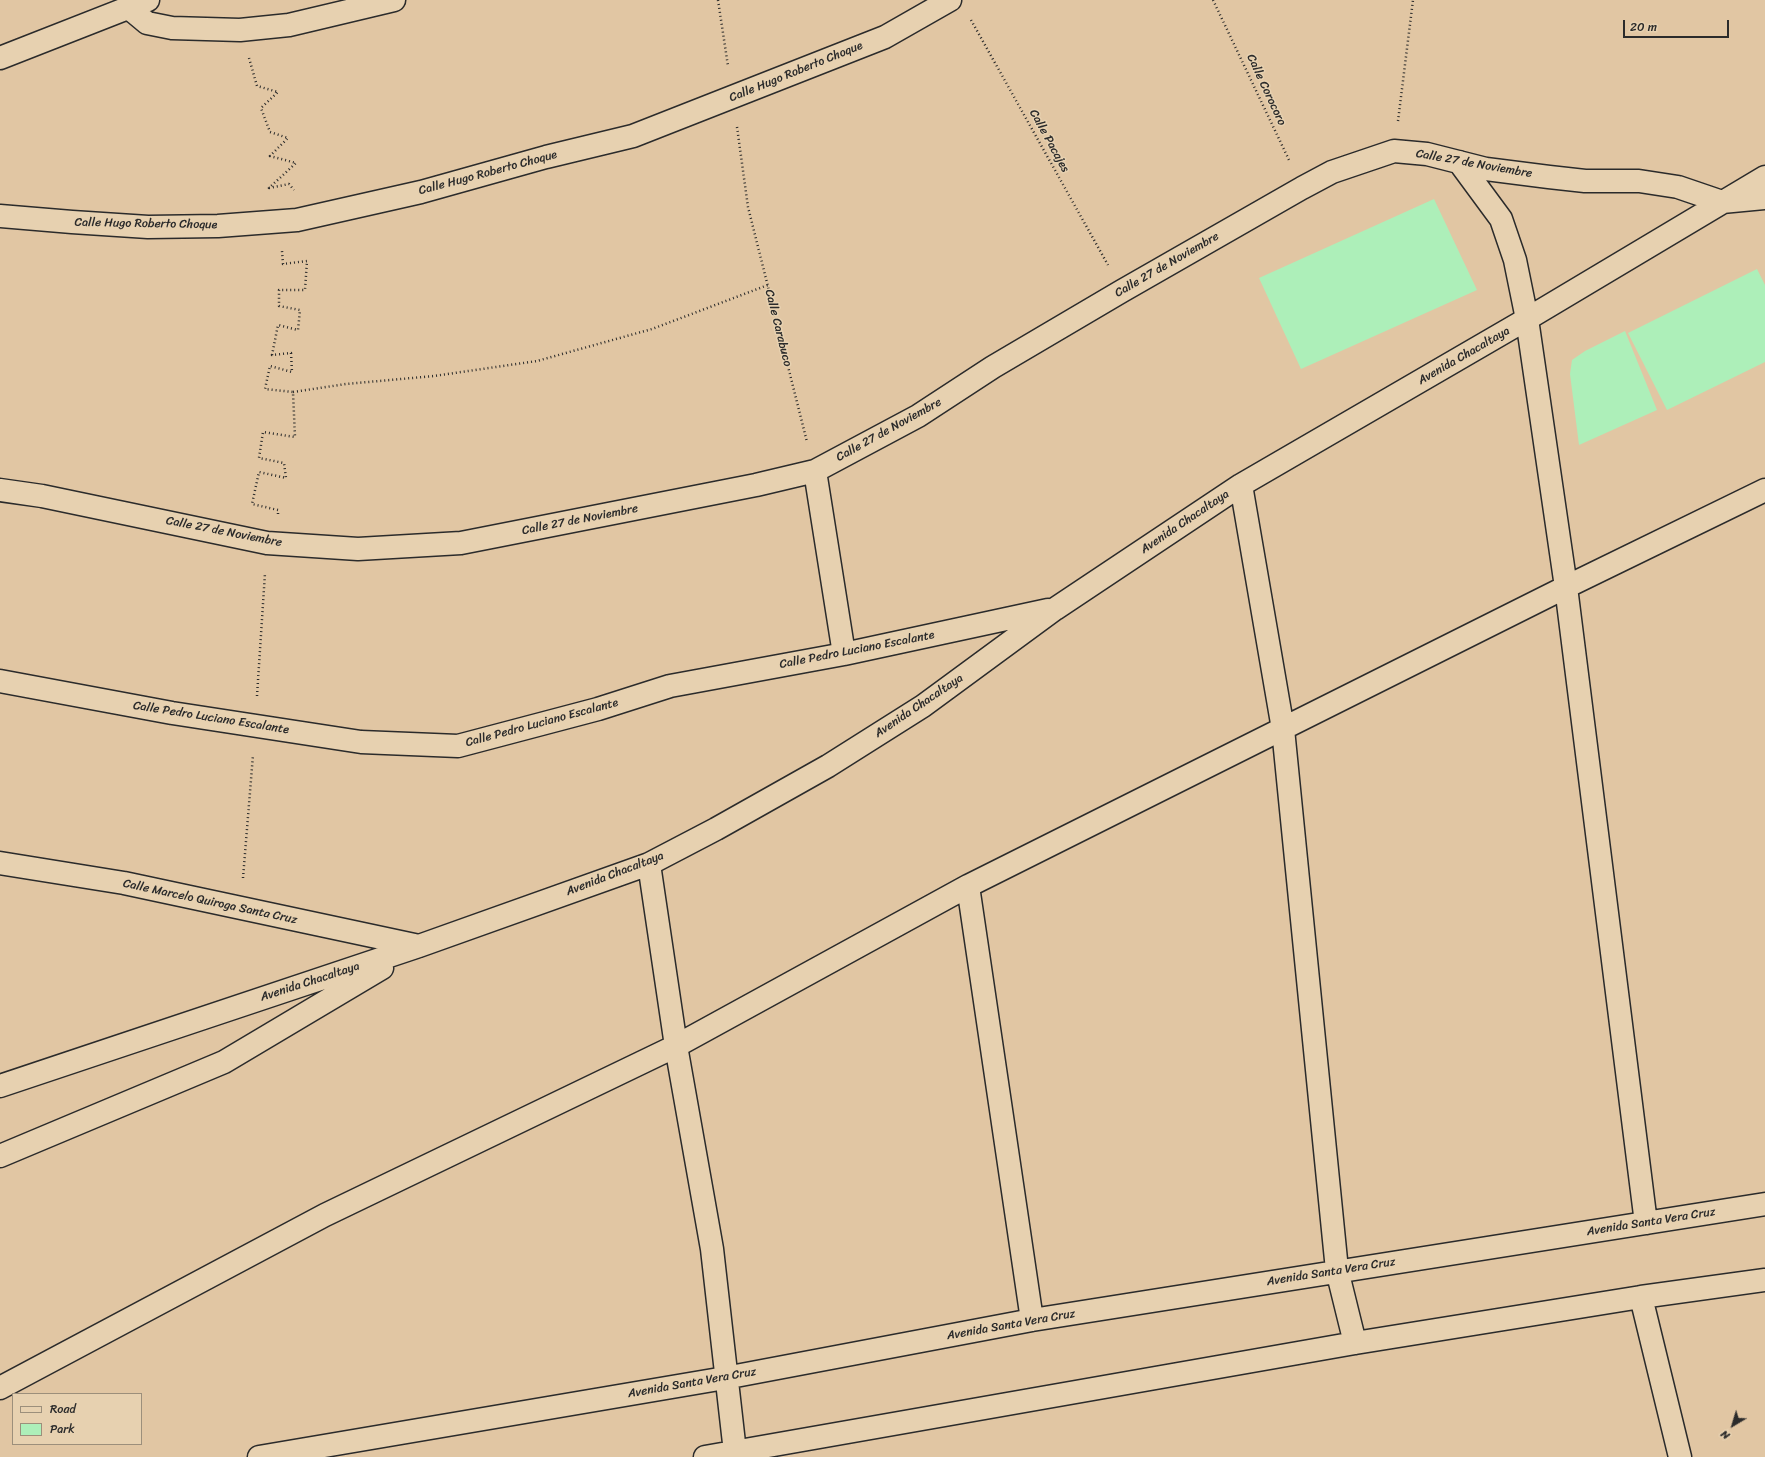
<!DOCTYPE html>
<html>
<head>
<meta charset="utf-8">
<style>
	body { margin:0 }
	#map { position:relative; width:1765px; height:1457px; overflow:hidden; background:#e1c6a3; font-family:Sriracha,sans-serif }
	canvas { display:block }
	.legend { position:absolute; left:12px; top:1393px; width:130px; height:52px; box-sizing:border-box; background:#e7d1b0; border:1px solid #9c8f7b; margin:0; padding:5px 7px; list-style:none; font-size:12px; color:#2b2b2b }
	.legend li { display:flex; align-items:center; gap:8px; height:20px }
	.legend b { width:20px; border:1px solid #9c8f7b }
	.north { position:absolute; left:1713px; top:1405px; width:40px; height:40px; -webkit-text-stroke:3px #e7d1b0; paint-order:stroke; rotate:218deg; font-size:11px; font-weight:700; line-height:16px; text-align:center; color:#2b2b2b }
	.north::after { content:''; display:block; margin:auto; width:14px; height:18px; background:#2b2b2b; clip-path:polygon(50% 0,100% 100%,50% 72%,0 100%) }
	.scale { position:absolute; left:1623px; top:20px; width:106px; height:18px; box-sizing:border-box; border:2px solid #2b2b2b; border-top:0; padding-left:5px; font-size:12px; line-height:14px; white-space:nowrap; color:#2b2b2b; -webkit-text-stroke:3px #e7d1b0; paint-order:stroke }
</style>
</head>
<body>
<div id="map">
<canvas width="1765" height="1457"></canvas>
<ul class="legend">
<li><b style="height:5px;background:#e7d1b0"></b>Road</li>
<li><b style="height:11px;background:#adefb9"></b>Park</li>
</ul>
<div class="north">N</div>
<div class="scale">20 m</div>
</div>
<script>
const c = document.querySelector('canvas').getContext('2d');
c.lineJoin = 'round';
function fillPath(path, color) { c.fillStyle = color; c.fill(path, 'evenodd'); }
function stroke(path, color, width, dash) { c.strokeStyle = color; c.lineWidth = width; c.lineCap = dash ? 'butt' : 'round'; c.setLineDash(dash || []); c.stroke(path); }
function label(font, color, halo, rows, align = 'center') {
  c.font = font + ' Sriracha,sans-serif'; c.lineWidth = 3; c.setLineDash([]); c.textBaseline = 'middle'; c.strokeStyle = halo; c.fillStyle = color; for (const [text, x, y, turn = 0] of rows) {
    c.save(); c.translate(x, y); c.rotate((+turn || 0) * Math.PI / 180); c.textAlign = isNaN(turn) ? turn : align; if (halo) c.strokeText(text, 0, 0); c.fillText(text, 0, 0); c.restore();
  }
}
fillPath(new Path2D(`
	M1434 199 1477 290 1301 369 1259 278Z
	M1757 269 1765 285V362L1667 410 1628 333Z
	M1625 331 1657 410 1579 445 1570 374 1572 360 1585 351Z`), '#adefb9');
const minor = new Path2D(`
	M129 8 147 23 172 28 240 30 289 25 394 0
	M0 58 148 0
	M1459 162 1501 219 1515 260 1527 319 1566 587 1646 1223
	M0 216 72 222 148 227 218 226 297 220 421 192 546 157 633 136 885 37 950 0
	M815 471 844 654
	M1241 485 1283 729 1337 1270 1355 1343
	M0 490 42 496 267 543 358 549 461 543 756 485 815 471 918 416 993 367 1122 291 1302 188 1332 172 1394 151 1427 154 1486 169 1549 177 1585 181H1639L1678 187 1722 202 1765 198
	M0 681 172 713 361 742 458 746 598 709 670 686 844 654 1048 610
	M0 863 124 883 419 946
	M649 864 676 1046 712 1249 735 1452
	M968 886 1032 1320
	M0 1086 419 946 649 864 716 829 828 766 923 706 1055 609 1241 485 1527 319 1765 177
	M0 1156 224 1062 382 968
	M1641 1297 1680 1457
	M0 1388 325 1215 676 1046 968 886 1566 587 1765 490
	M259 1457 725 1378 1032 1320 1765 1204
	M705 1457 1355 1343 1641 1297 1765 1280`);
stroke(minor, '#2b2b2b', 25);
stroke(new Path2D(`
	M718 0 728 66
	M1213 0 1289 160
	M971 20 1108 265
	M249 58 257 86 278 92 261 108 270 132 288 138 270 156 296 163 269 188 289 184 294 190
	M1398 121 1413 0
	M737 127 748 207 807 442
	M293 392 346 384 434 376 537 361 652 329 768 285
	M278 514V510L252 504 259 472 286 478 284 463 259 458 263 432 295 437 293 392 265 389 270 366 292 372 291 353 272 355 278 325 298 330 300 310 279 306V290H305L307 261 283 264 282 251
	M257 696 265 573
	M243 878 253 755`), '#2b2b2b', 2.5, [1, 3]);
stroke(minor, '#e7d1b0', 22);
label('12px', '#2b2b2b', '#e7d1b0', [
	["Calle Hugo Roberto Choque",796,72,-22],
	["Calle Corocoro",1266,90,65],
	["Calle Pacajes",1049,141,61],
	["Calle 27 de Noviembre",1474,164,10],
	["Calle Hugo Roberto Choque",488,173,-15],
	["Calle Hugo Roberto Choque",146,224,1],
	["Calle 27 de Noviembre",1167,265,-30],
	["Calle Carabuco",778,328,76],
	["Avenida Chacaltaya",1464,356,-30],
	["Calle 27 de Noviembre",889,430,-29],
	["Calle 27 de Noviembre",580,520,-11],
	["Avenida Chacaltaya",1185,522,-34],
	["Calle 27 de Noviembre",224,532,11],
	["Calle Pedro Luciano Escalante",857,650,-11],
	["Avenida Chacaltaya",919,706,-34],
	["Calle Pedro Luciano Escalante",211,718,9],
	["Calle Pedro Luciano Escalante",542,723,-15],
	["Avenida Chacaltaya",615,874,-21],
	["Calle Marcelo Quiroga Santa Cruz",210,902,12],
	["Avenida Chacaltaya",310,982,-18],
	["Avenida Santa Vera Cruz",1651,1222,-9],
	["Avenida Santa Vera Cruz",1331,1272,-9],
	["Avenida Santa Vera Cruz",1011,1325,-10],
	["Avenida Santa Vera Cruz",692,1383,-10]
]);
</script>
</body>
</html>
